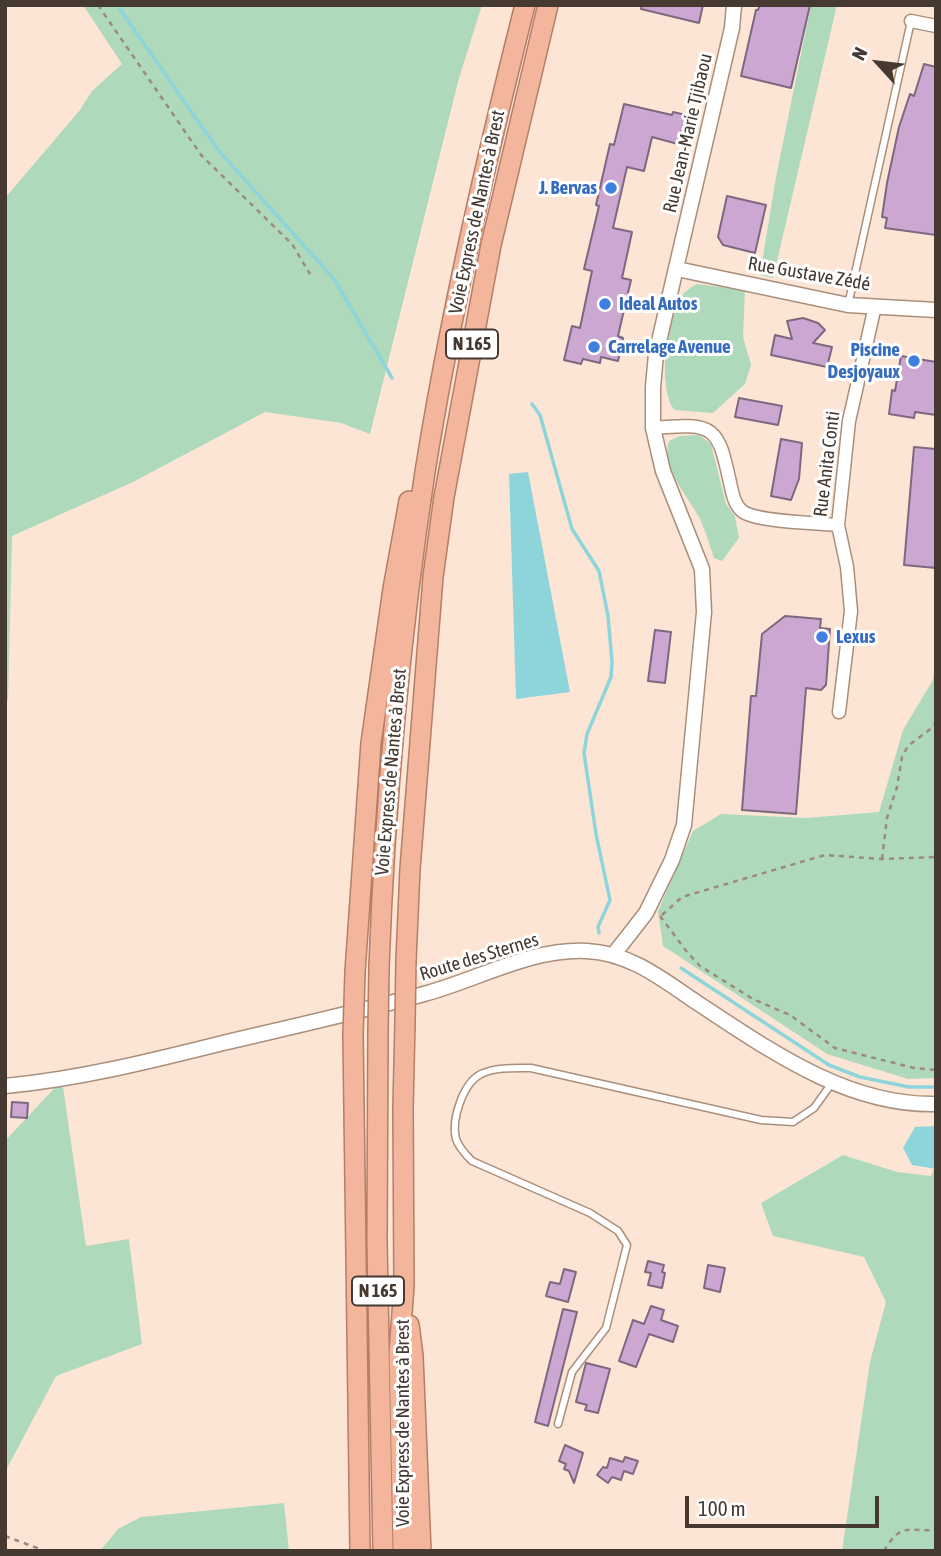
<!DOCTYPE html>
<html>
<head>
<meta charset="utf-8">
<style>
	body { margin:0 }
	#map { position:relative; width:941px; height:1556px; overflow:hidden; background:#fde5d5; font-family:"Asap Condensed",sans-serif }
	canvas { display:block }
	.frame { position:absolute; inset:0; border:7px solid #453931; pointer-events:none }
	.north { position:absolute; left:843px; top:28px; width:70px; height:70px; -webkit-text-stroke:5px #fff; paint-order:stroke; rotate:297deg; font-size:19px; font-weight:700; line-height:28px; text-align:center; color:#453931 }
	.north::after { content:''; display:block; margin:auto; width:24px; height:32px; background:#453931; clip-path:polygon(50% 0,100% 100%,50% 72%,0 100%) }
	.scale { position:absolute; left:685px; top:1496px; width:194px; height:32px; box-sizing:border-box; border:4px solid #453931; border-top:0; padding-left:9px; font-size:21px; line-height:24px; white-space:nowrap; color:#453931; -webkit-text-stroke:5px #fff; paint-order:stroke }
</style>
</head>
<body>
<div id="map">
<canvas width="941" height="1556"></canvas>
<div class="frame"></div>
<div class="north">N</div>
<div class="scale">100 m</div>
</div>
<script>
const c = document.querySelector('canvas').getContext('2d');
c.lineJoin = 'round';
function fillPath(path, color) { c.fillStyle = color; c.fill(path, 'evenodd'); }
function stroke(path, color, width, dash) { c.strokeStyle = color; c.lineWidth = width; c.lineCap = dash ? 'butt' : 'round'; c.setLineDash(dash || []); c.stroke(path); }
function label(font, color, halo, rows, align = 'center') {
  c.font = font + ' "Asap Condensed",sans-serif'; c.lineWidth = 6; c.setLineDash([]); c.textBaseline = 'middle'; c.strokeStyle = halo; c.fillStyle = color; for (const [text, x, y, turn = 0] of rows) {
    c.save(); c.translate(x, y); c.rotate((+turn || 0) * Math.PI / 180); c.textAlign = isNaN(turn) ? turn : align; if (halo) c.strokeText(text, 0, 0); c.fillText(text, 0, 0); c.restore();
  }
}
fillPath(new Path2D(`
	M83 5H482L459 78 370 434 341 423 265 412 133 482 12 536 8 701 5 697V198L80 110 92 91 122 64Z
	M811 5H837L773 278 760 275 776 177Z
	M697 284 745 290 743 337 751 365 745 384 713 413 675 410C659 394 665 328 674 307 677 297 688 289 697 284Z
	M699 435 711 444 726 504 735 516 739 538 722 561 714 558C710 546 706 533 701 521 690 498 660 468 669 441L680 436Z
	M936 656V1078L908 1079 827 1054 663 946 658 911 693 831 721 814 806 818 879 812 903 730 933 680Z
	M62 1080 86 1246 129 1239 142 1344 56 1376 5 1472V1141Z
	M843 1155 897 1172 931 1176 936 1163V1551H842L870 1362 886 1302 864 1257 773 1236 761 1203Z
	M284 1503 289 1551H100L118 1529 141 1517Z`), '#aed9ba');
fillPath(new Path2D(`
	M528 472 570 692 516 699 509 474Z
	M936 1126V1169L912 1165 903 1148 915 1127Z`), '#8dd5da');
stroke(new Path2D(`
	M117 5 218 150 334 279 392 378
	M532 404 540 415 572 529 599 571 608 616 612 662 611 677 587 734 584 753 596 834 610 900 598 927 599 933
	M681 968 829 1065 860 1077 909 1087H936`), '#8dd5da', 3.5);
const building = new Path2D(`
	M642 5H703L699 23 641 9Z
	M760 5H810L791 88 741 76 756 10H758Z
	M924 64 936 67V235L885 228 887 218 882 217 887 183 899 127 910 94 914 96Z
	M624 104 672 115 673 112 686 115 689 119 686 132 681 131 678 144 652 137 644 171 627 167 613 228 632 232 622 278 631 280 618 336 623 338 618 361 601 357 600 363 583 359 581 364 564 360 572 326 580 328 592 271 584 269 599 206 596 205 610 144 614 145Z
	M727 196 766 205 755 253 723 245 718 237Z
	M803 318 818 323 825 330 813 343 832 347 827 367 771 355 775 335 792 339 787 321Z
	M901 356 936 362V415L915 412 914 418 889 414 892 390 895 391Z
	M739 398 782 406 778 425 735 417Z
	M781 439 802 443 799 479 791 500 771 496Z
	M914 447 936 449V568L904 565Z
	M785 616 821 619 820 628 830 629 826 685 821 690 806 688 796 814 742 810 751 696H756L762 634Z
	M655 630 671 632 665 683 648 681Z
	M12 1102 28 1103 27 1118 11 1117Z
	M648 1261 664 1265 662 1272 665 1273 662 1288 648 1285 651 1273 645 1272Z
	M708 1265 725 1268 720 1292 704 1288Z
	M564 1269 576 1272 568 1302 546 1296 550 1282 560 1284Z
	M651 1306 664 1310 661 1320 678 1326 673 1342 649 1334 636 1367 619 1361 633 1320 644 1324Z
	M563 1309 577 1312 548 1426 535 1422Z
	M586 1363 610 1369 598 1413 585 1410 587 1405 576 1402Z
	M565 1445 583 1453 574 1483 569 1471 564 1469 566 1464 559 1461Z
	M625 1457 638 1461 633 1474 624 1471 621 1480 612 1477 608 1483 597 1475 603 1467 607 1468 610 1458 623 1462Z`);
fillPath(building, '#cca7d1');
stroke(building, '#7c687f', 2);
const service = new Path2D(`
	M848 305 911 21
	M558 1424 572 1372 606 1328 627 1245 618 1231 590 1213 472 1161C466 1155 459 1148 456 1139 451 1120 463 1083 481 1074 496 1067 514 1068 531 1068L761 1120 793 1122 814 1108 832 1083`);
const minor = new Path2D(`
	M911 21 936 26
	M653 428C718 422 718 428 731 487 733 496 735 505 742 511 756 522 817 523 838 525
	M839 712 851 611 847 567 838 525 849 421 875 306`);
const tertiary = new Path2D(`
	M677 269 848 305 936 310
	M614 954 646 913 672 860 684 825 704 612 702 569 663 471 653 428V387L656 354 732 28 734 5
	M5 1086C79 1079 151 1061 223 1043 291 1027 358 1012 424 994 477 980 531 948 587 951 630 953 662 979 696 1002 768 1049 846 1106 936 1104`);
const trunk = new Path2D(`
	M406 960 410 869 433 577 444 497 491 245 548 5
	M379 967C385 801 400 636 425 472 450 315 486 159 525 5
	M355 972 371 743 393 589 409 501
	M378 1032 377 1241 383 1551
	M353 1035 360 1551
	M409 1325 413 1356 421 1551
	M403 1551 399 1354 404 1286 403 1108 405 1022`);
stroke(service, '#aa8f7b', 9);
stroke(minor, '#aa8f7b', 15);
stroke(tertiary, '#aa8f7b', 17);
stroke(trunk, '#b47e67', 22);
stroke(new Path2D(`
	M98 5 201 155 292 244 310 274
	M882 859 887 818 897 787 902 757 908 746 933 727 936 722
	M662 915 682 897 825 855 882 859 936 857
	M660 916 687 952 700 966 753 999 790 1015 835 1048 914 1068 936 1070
	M5 1536 45 1551
	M884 1551C902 1521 907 1532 936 1530`), '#9c8a7e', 2.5, [5, 5]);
stroke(service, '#fff', 6);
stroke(minor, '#fff', 12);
stroke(tertiary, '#fff', 14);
stroke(trunk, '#f3b69c', 19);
const trunkBridge = new Path2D(`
	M405 1022 406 960
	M378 1032 379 967
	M353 1035 355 972`);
stroke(trunkBridge, '#b47e67', 22, []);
stroke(trunkBridge, '#f3b69c', 19);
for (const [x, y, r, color] of [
	[611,188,7,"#3f7fe0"],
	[605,304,7,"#3f7fe0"],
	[594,347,7,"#3f7fe0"],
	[914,361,7,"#3f7fe0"],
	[822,637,7,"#3f7fe0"]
]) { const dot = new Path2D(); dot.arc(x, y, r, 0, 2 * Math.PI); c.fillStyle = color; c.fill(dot); stroke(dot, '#fff', 2.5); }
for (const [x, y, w] of [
	[472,344,52],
	[378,1291,52]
]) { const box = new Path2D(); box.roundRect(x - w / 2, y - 14.5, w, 29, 5); c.fillStyle = '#fff'; c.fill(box); stroke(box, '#453931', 2); }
label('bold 18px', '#453931', null, [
	["N 165",472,344],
	["N 165",378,1291]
]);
label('19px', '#453931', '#fff', [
	["Rue Jean-Marie Tjibaou",688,133,-77],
	["Voie Express de Nantes à Brest",477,212,-78],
	["Rue Gustave Zédé",809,274,10],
	["Rue Anita Conti",827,464,-83],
	["Voie Express de Nantes à Brest",391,772,-85],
	["Route des Sternes",479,957,-17],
	["Voie Express de Nantes à Brest",403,1423,-90]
]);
label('bold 19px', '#366cbe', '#fff', [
	["J. Bervas",597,188,"right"],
	["Ideal Autos",619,304],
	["Carrelage Avenue",608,347],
	["Piscine",900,350,"right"],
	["Desjoyaux",900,372,"right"],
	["Lexus",836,637]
], 'left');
</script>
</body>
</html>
